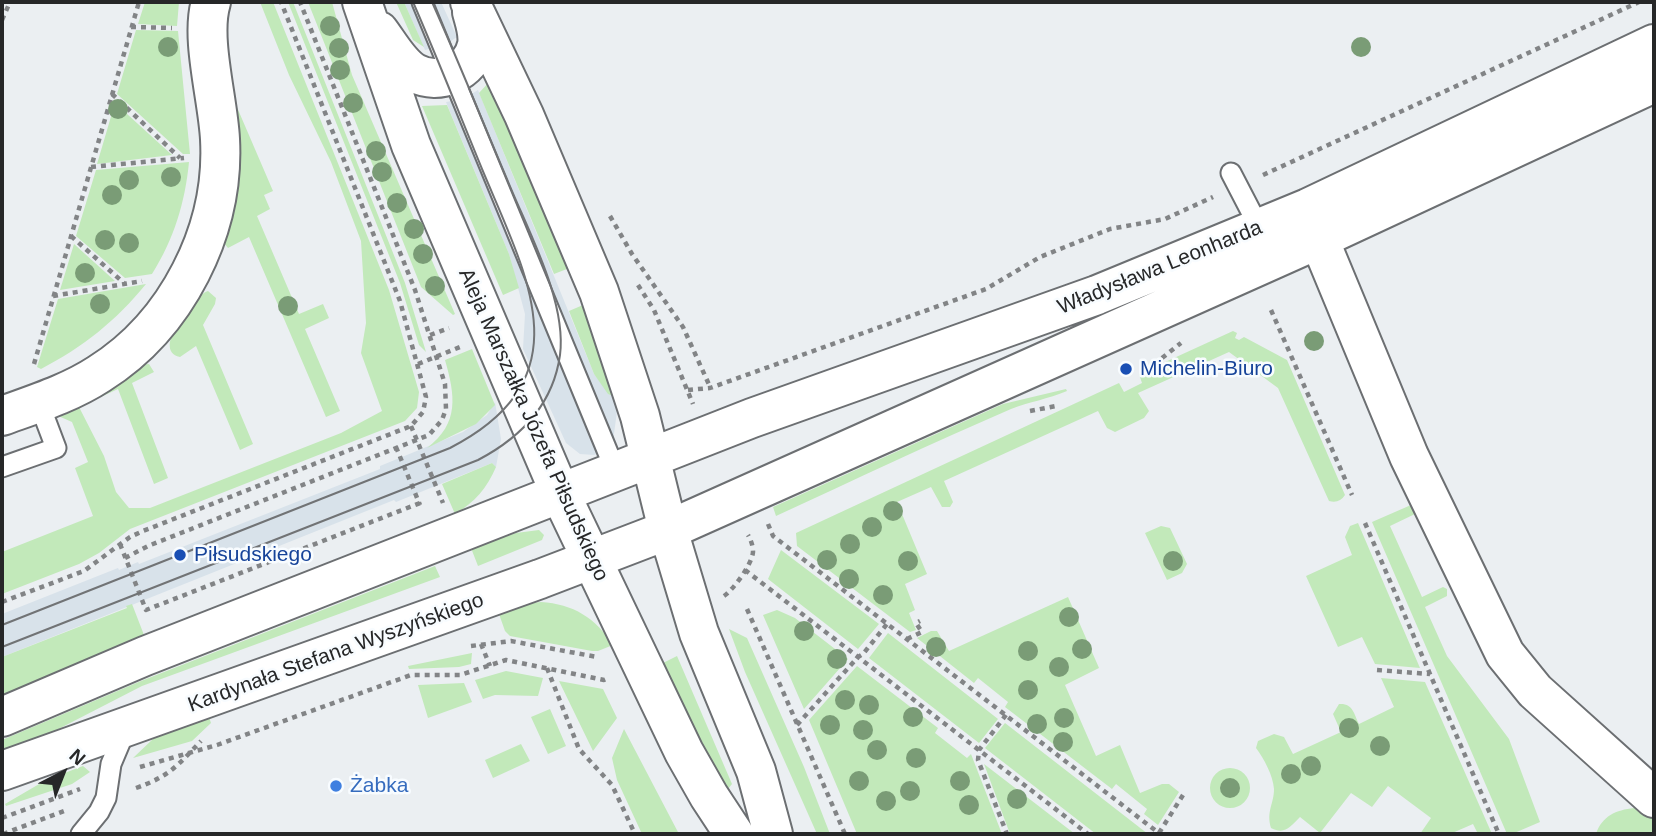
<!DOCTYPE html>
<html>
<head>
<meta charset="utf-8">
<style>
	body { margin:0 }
	#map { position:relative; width:1656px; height:836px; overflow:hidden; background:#ebeff2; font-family:Helvetica,sans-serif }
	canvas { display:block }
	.frame { position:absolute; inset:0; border:4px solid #262728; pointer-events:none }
	.north { position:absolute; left:28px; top:738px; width:70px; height:70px; -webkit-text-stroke:5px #f8fcff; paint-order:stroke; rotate:42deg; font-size:19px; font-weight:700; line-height:28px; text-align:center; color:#262728 }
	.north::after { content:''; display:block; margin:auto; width:24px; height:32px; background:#262728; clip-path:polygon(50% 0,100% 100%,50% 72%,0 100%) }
</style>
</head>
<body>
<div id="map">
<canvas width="1656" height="836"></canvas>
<div class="frame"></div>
<div class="north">N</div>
</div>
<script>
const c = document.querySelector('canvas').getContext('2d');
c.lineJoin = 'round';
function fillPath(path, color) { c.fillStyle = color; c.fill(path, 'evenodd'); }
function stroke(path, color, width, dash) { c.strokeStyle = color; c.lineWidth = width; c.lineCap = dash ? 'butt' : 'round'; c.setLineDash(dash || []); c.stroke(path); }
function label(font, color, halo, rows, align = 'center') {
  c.font = font + ' Helvetica,sans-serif'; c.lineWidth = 5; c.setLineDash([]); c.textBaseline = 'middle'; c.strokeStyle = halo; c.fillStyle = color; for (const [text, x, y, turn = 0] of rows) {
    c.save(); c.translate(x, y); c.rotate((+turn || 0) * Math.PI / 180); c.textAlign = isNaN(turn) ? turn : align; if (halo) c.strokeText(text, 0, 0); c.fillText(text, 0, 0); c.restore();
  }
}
fillPath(new Path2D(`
	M404 2H441L457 37 445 45 425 50Z
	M478 90 594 374 618 404 613 441 602 452 594 455 580 454 566 443 523 349 525 314 509 254 446 102 463 99Z
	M495 402 501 439 496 467 492 463 396 502 394 500 2 657V614L118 568 119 570 138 562 139 564 380 469V466L463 432 487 415Z`), '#d8e2ea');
fillPath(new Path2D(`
	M145 2H179L177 26 138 24Z
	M260 2H273L389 290 419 392 417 408 405 421 130 529 99 553 79 564 2 594V552L93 516 75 468 88 462 72 422 56 415 139 365 149 364 154 372 132 383 168 478 154 484 118 389 79 407 104 456 116 492 129 508H150L341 433 382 411 361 353 366 323 361 241 331 162 289 75Z
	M288 2H293L405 283 426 352 419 345 400 283Z
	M308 2H332L352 75 455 314 453 315 421 287Z
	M396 2H404L424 47 413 40Z
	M136 30 178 31 190 154H183L117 94Z
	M490 81 572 267 554 274 479 93Z
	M233 98 273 191 264 195 270 209 257 216 299 314 323 304 329 318 305 329 340 411 326 417 249 237 228 248 222 241Z
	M115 103 172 155 97 164Z
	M447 105 509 254 519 288 503 295 422 106Z
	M189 162C185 203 174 239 152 274L125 278 76 236 96 170Z
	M74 244 115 281 60 290Z
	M146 284C116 321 83 347 41 369L37 367 58 299Z
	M208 291 216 298 215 304 203 325 253 444 240 450 196 346 180 357C150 351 195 294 208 291Z
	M590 302 613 396 608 394 594 374 569 311Z
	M1233 331 1237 333 1235 338 1239 340 1244 337 1287 360 1345 495C1341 501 1336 503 1329 501L1278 388 1229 352 1138 393 1149 411 1144 418 1115 432 1107 428 1098 411 944 481 953 502 950 507H942L931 487 897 502 927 574 905 584 915 610 909 613 916 630 910 632 797 546 796 533 1119 383 1124 392 1142 383 1139 374Z
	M472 349 495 405 476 424 427 448C460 423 455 395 445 360Z
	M1066 389 1067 391C1048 399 1029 402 1011 409 932 443 854 480 776 516L773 507 1003 404Z
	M492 463 496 467C487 488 475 502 455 514L442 484Z
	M1411 505 1415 514 1390 526 1422 597 1443 587 1447 589V596L1425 607 1447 656 1509 739 1540 822 1512 834H1507L1372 522Z
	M1358 523 1420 668 1375 664 1362 637 1338 647 1306 576 1352 555 1345 537 1350 526Z
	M1161 526 1170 528 1187 564 1182 573 1167 580 1145 533Z
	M539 530 544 535 542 540 478 566 471 548 516 533Z
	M781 550 879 624 858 649 768 579Z
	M435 566 440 577 142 686 39 739 2 752V740L141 681Z
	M1068 597 1099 668 1065 685 1096 756 1120 745 1140 793 1162 784H1169L1179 792 1158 825 1144 814 1147 809 1116 784 1112 789 1005 707 1008 702 978 678 974 683 917 638 931 631H937L949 651Z
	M541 602C573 604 596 618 613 645L598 651H592L510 636 505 631 499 614 531 603Z
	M132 604 144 635 133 642 132 640 2 695V657L127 608 126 606Z
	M777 610 795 618 848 659 804 709 763 615Z
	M729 629 747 638 804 767 830 834H817L745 672Z
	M888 633 998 719 979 743 869 658Z
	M472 653 471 664 459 667 409 669 408 666Z
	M677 656 732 784 728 789H726L661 664Z
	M857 666 938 728 935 733 967 758 971 754 1002 834H857L809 720Z
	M506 671 543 678 538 696 495 695 483 699 475 680Z
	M1381 678 1425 682 1492 834H1478L1473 824 1450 834H1420L1431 818 1388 786 1372 807 1351 793 1320 833 1300 817C1290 827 1285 835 1271 828 1266 811 1274 804 1274 789 1273 775 1264 759 1256 748L1258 741 1274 734 1284 737 1293 754 1341 732 1333 714 1339 704C1353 703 1354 714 1359 724L1394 707Z
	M559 681 603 689 617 718 593 751Z
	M464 683 472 702 428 718 418 685Z
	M550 709 566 746 548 754 531 717Z
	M209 717 211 723 192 741 133 758 154 738Z
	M1005 723 1148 834H1096L985 748Z
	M624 729 679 834H680H642L617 780 612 758Z
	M521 744 530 761 493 778 485 760Z
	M984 764 1075 834H1010Z
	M83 766 90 772 72 784 6 806 5 804 46 780Z
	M1210 788a20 20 0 1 1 40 0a20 20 0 1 1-40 0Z
	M1634 808 1647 812 1654 818V834H1596C1602 816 1616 810 1634 808Z`), '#c2e9ba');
const lane = new Path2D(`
	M422 2 616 472
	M1231 173 1259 227
	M2 467 56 448 39 403
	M81 834 99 812 106 798 111 764 122 738 129 730`);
const street = new Path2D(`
	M1319 239 1409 456 1505 654 1535 691 1654 798
	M2 416C35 404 70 393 99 374 177 325 225 230 220 139 218 99 200 38 211 2`);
const secondary = new Path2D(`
	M362 2 411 145 560 493 684 752 709 796 734 834
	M470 2 524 115 599 292 640 416 668 530 699 633 756 771 773 834
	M379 31C389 44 400 65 415 73 439 86 471 72 477 45 479 34 475 23 472 12
	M2 717 145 656 752 418 1097 295 1308 208 1654 44
	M2 771 540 579 668 530 1319 239 1654 83`);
stroke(lane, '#6c6f72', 23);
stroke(street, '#6c6f72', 42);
stroke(secondary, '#6c6f72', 42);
stroke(new Path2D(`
	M2 20 10 2
	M131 27 172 28
	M112 94 180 158
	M91 167 184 158
	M1263 175 1639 2
	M610 216 632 254 683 327 711 389
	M71 236 125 284
	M638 285 654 310 693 404
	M53 296 142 281
	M1271 310 1352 495
	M430 335 449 328
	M1162 358 1181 343
	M34 364 139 2
	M418 364 460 347
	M688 390 710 388 986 289 1040 257 1110 229 1165 219 1213 197
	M1030 411 1056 406
	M411 426 443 503
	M396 447 420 505
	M1365 523 1498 832
	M768 524 773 536 1160 834
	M120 544 146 610 420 503
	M125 558 148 546 429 435 442 420 446 409 445 384 415 290 300 2
	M745 570 1088 834
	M724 596C734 589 752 564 753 552 753 546 751 540 748 535
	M2 602 84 571 130 537 143 531 411 426 423 412 426 397 400 301 281 2
	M747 609 845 834
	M907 639 922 632 916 623 920 621
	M481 644 490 666
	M471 646 511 641 597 657
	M547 668 579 749 612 785 635 834
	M1377 670 1430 674
	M1006 715 979 750 978 760 1007 834
	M797 725 858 657 863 654 887 624
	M140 767 217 745 411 675H460L506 660 604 680 609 678
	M136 788C170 776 177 766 201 741
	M2 818 80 789
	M1159 833 1183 795
	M3 834 64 811`), '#828486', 4.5, [5, 5]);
stroke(lane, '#fff', 19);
stroke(street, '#fff', 38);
stroke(secondary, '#fff', 38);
stroke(new Path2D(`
	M2 625 450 448C586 378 527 277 482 169 459 113 437 57 413 2
	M2 647 478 460C520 438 553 405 560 355 567 301 527 229 507 179 482 120 458 60 432 2`), '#717375', 2);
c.fillStyle = '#7a9c76';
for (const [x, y] of [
	[330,26],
	[168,47],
	[1361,47],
	[339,48],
	[340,70],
	[353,103],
	[118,109],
	[376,151],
	[382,172],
	[171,177],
	[129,180],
	[112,195],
	[397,203],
	[414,229],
	[105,240],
	[129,243],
	[423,254],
	[85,273],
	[435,286],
	[100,304],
	[288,306],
	[1314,341],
	[893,511],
	[872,527],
	[850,544],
	[827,560],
	[908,561],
	[1173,561],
	[849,579],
	[883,595],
	[1069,617],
	[804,631],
	[936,647],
	[1082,649],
	[1028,651],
	[837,659],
	[1059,667],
	[1028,690],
	[845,700],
	[869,705],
	[913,717],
	[1064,718],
	[1037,724],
	[830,725],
	[1349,728],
	[863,730],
	[1063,742],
	[1380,746],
	[877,750],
	[916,758],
	[1311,766],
	[1291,774],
	[859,781],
	[960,781],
	[1230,788],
	[910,791],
	[1017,799],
	[886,801],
	[969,805]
]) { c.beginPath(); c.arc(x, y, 10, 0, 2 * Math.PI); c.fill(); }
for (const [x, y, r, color] of [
	[1126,369,7,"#1a4fb4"],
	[180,555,7,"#1a4fb4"],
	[336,786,7,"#3f7fe0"]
]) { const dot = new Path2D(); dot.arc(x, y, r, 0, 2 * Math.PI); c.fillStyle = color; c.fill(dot); stroke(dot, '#f8fcff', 2.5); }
label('21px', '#262728', '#f8fcff', [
	["Władysława Leonharda",1160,268,-22],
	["Aleja Marszałka Józefa Piłsudskiego",533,425,66],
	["Kardynała Stefana Wyszyńskiego",336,653,-20]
]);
label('21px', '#164399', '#f8fcff', [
	["Michelin-Biuro",1140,369],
	["Piłsudskiego",194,555]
], 'left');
label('21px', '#366cbe', '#f8fcff', [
	["Żabka",350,786]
], 'left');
</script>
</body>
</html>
